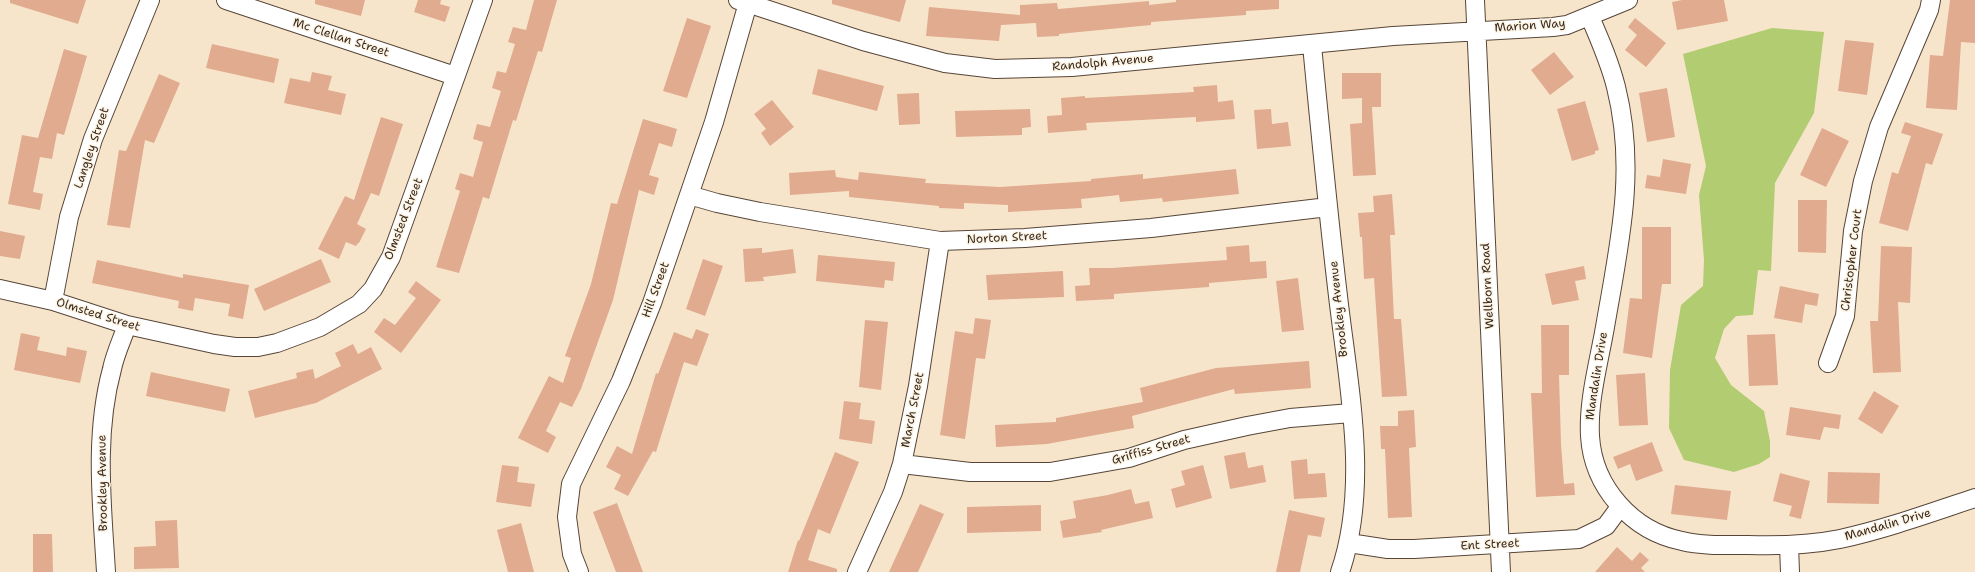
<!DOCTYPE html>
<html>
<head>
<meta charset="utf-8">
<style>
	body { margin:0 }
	canvas { display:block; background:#f7e5cb }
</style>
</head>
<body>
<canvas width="1975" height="572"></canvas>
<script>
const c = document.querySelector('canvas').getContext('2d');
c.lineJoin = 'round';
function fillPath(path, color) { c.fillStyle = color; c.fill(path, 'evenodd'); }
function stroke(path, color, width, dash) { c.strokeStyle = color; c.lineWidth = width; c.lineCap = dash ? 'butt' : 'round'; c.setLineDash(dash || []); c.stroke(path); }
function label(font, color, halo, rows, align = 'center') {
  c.font = font + ' "Shantell Sans",sans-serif'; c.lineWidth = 3; c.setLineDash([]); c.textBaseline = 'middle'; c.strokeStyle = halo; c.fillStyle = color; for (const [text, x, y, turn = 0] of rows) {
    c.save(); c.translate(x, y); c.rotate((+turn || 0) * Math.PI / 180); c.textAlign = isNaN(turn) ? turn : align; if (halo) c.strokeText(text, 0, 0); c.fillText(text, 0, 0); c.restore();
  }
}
fillPath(new Path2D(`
	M1772 28 1824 32 1814 113 1775 183 1771 271 1758 270 1753 315 1736 316 1724 329 1715 358 1731 385 1764 411 1770 441V457L1759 464 1734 472 1684 460 1669 428 1670 370 1681 305 1703 286 1704 260 1699 195 1706 166 1683 54Z`), '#b2cc72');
fillPath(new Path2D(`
	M10 0H86L78 24 10 3Z
	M315 0H365L361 16 315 4Z
	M418 0H441L440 4 450 7 445 22 414 12Z
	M534 0H557L542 52 538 51 516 121 513 120 489 199 483 197 459 273 436 267 460 191 455 189 460 173 473 177 483 142 473 139 477 124 490 127 501 91 492 88 497 71 506 73 515 44 508 42 513 27 526 30Z
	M832 0H906L900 22 832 4Z
	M1176 0H1279V9L1246 11V15L1151 22V25L1059 34V36L1037 37 1036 23 1001 25 999 41 926 36 929 7 1020 15V5L1057 3 1058 9 1149 1V5L1176 2Z
	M1682 0H1724L1728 21 1677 30 1672 2Z
	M1950 0H1975V43L1961 42 1957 110 1926 108 1930 55 1943 56Z
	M687 18 711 26 687 98 663 91Z
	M1635 18 1666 43 1646 67 1625 50 1637 35 1628 27Z
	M1845 40 1874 43 1867 95 1838 91Z
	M212 44 279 59 274 83 206 68Z
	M64 49 87 56 64 135 57 133 52 159 40 157 33 192 43 194 40 210 8 204 22 135 38 138Z
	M1554 52 1574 77 1550 95 1531 70Z
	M818 69 884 86 877 111 812 94Z
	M312 72 332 76 328 90 346 94 341 115 284 103 290 78 310 82Z
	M1342 73H1381V107H1372L1376 175 1353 176 1350 124 1362 123V98L1342 99Z
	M159 74 180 83 154 143 145 140 130 228 107 225 119 150 126 151Z
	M1217 85 1218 102 1233 100 1235 119 1196 122V117L1086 123 1087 130 1048 133 1047 116 1062 115 1061 98 1085 96V98L1194 92 1193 87Z
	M1667 88 1675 137 1647 142 1639 93Z
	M919 93 920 124 899 125 897 94Z
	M772 100 794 127 770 146 761 133 766 129 754 114Z
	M1585 101 1599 150 1595 151V154L1572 161 1557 109Z
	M1030 109 1031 127 1022 128V135L956 137 955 111Z
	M1271 109 1272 124 1288 122 1291 146 1257 149 1254 110Z
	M381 117 403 124 379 196 371 193 357 224 366 229 359 243H358L356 246 346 242 339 259 318 249 345 196 354 200Z
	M643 119 677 129 672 147 659 143 649 175 659 178 654 195 639 190 613 300 581 389 572 407 560 402 546 431 556 437 548 453 518 438 549 376 563 383 571 358 565 356 591 284 611 203 617 204Z
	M1905 122 1943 134 1932 165 1926 163 1908 231 1879 223 1892 172 1898 174 1911 136 1901 133Z
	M1822 128 1849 141 1826 187 1800 175Z
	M1663 159 1691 164 1686 194 1645 188 1647 175 1660 177Z
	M1236 169 1239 194 1163 202 1162 198 1120 202 1119 195 1081 199 1082 208 1008 212V205L964 203V209L939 208V206L849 197V191L790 195 789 173 835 170 836 177 858 180 859 172 926 179 925 183 1000 187 1091 181V179L1143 174V179Z
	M1392 194 1395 235H1390L1394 319H1401L1407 396 1382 397 1374 278 1364 279 1362 237H1360L1358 213 1374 212 1373 196Z
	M1798 200H1827L1826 253 1798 252Z
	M1642 227H1671V284H1662L1652 358 1623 353 1630 298 1642 299Z
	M0 231 25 236 20 259 0 256Z
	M1249 245 1250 262 1266 261 1267 278 1209 283V287L1114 294V299L1076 301 1075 286 1090 285 1089 268H1112L1227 260 1226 247Z
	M1881 246 1912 247 1910 303 1898 302 1901 372 1873 373 1870 321H1878Z
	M762 248V253L793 249 796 273 763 277 764 281 745 282 743 249Z
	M818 255 895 262 893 281 885 280 884 288 816 281Z
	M321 259 331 282 264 311 254 289Z
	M703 259 723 266 705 316 686 309Z
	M97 260 183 278V274L249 285 243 319 228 316 230 304 195 298 193 311 178 308 179 301 92 283Z
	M1584 266 1586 279 1575 281 1579 300 1552 305 1545 274Z
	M1063 271 1064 297 988 300 986 275Z
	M1298 278 1304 330 1282 332 1276 281Z
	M416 281 441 300 401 353 374 332 384 318 395 325 416 298 408 292Z
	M1780 286 1819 294 1817 306 1805 304 1802 323 1774 318Z
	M975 318 991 320 985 359 976 358 965 439 940 435 955 331 973 334Z
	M865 320 888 322 881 390 859 387Z
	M1541 325H1569V375H1559L1561 444 1564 484 1574 483 1575 495 1536 497 1531 393H1542Z
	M696 329 709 334 697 366 684 362 656 452 653 451 628 496 614 489 621 475 606 467 617 446 632 454 656 373 658 374 674 332 692 339Z
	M21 333 40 337 37 350 66 356 67 347 87 351 80 383 14 370Z
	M1775 334 1778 385 1749 386 1747 335Z
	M353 344 358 354 371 347 382 369 316 403 255 418 248 391 297 378 296 373 313 369 315 379 341 366 335 353Z
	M1309 361 1311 388 1235 394 1234 389 1132 416 1134 428 1047 444 996 447 995 425 1056 422V418L1143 402 1140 388 1216 368Z
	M151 372 230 389 225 412 146 396Z
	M1645 373 1648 425 1619 426 1616 375Z
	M1874 391 1899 406 1882 434 1858 419Z
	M844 401 861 403 859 419 875 421 872 444 839 439Z
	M1790 407 1841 415 1839 429 1824 427 1820 440 1786 435Z
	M1414 410 1416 447 1409 448 1412 517 1388 518 1385 449H1381L1380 426H1398V411Z
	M1652 442 1663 471 1636 481 1630 464 1618 469 1613 457Z
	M835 452 859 462 830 534 818 529 808 560 837 569V572H788L798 540 799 541Z
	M1245 452 1248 468 1263 465 1266 482 1230 489 1224 456Z
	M1307 459 1308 474 1325 473 1327 497 1294 499 1291 461Z
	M502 465 519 467 517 482 535 484 531 507 496 502Z
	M1203 465 1212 498 1176 508 1171 489 1185 485 1181 471Z
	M1828 472 1880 473 1879 504 1827 503Z
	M1780 473 1810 481 1801 519 1789 516 1792 506 1773 501Z
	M1675 485 1731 491 1727 520 1671 514Z
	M1131 489 1135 504 1149 501 1153 518 1101 530 1102 532 1063 538 1060 521 1076 518 1073 501 1108 495Z
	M617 503 643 572H616L593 512Z
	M920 504 944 514 918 572H889Z
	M1041 505V531L967 533V507Z
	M1289 510 1325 518 1321 537 1308 535 1300 572H1276Z
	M177 520 179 568 134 569V547L156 546 155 521Z
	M521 523 534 572H508L497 530Z
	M33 534H52L53 572H33Z
	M1617 547 1632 561 1640 552 1649 560 1641 568 1645 572H1595Z`), '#e1ab8f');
const minor = new Path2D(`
	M226 0 455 76
	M738 0 863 41 945 63 995 69 1072 67 1393 36 1553 27 1567 25 1628 0
	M1475 0 1501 572
	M1590 17C1600 40 1610 63 1616 87 1637 171 1619 245 1605 327 1599 362 1588 400 1590 436 1593 487 1632 531 1682 541 1703 546 1726 545 1748 545 1779 546 1810 545 1840 539 1886 529 1930 513 1975 498
	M1312 45C1320 129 1328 212 1338 296 1348 384 1370 485 1340 572
	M689 195 717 203 760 212 940 241 1025 238 1151 228 1328 207
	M0 289 53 301 127 325 214 344 235 347H258L277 343 320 327 359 304 373 289 391 257 483 0
	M53 301 69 217 93 139 150 0
	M1828 363 1845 316 1853 231 1863 181 1879 127 1929 10 1931 0
	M902 464 970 472H1050L1129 458 1184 440 1247 426 1290 418 1351 413
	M1349 543 1388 549H1414L1579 539 1606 526 1620 507
	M1789 545 1790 572
	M106 572C102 504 94 435 112 369 115 354 122 340 127 325
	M579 572 572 554 567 517 571 484 621 381 652 303 714 122 748 3
	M857 572 893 492 902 464 918 386 940 241`);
stroke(minor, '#574638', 20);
stroke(minor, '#fff', 18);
label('12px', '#3b2a1e', '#fcf5e5', [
	["Marion Way",1530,26,-4],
	["Mc Clellan Street",341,38,18],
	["Randolph Avenue",1103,63,-5],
	["Langley Street",92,148,-71],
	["Olmsted Street",404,219,-69],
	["Norton Street",1007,238,-3],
	["Christopher Court",1852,260,-83],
	["Wellborn Road",1488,286,-93],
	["Hill Street",656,290,-70],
	["Brookley Avenue",1339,309,-96],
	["Olmsted Street",98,315,17],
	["Mandalin Drive",1597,376,-81],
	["March Street",913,410,-79],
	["Griffiss Street",1151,450,-16],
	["Brookley Avenue",103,483,-91],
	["Mandalin Drive",1888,525,-16],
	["Ent Street",1490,545,-3]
]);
</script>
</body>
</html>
